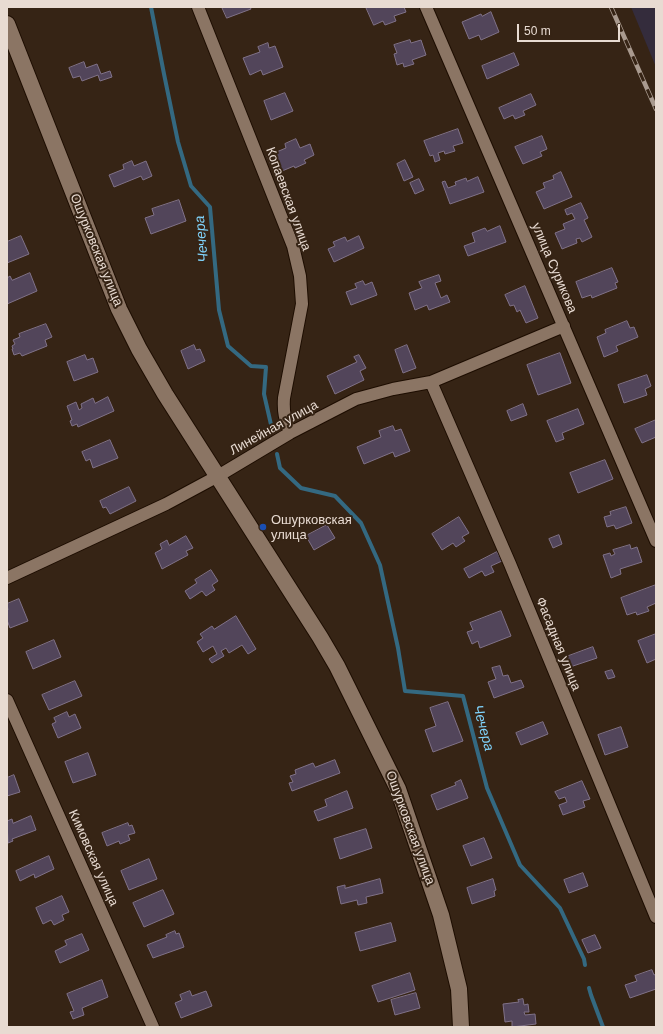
<!DOCTYPE html>
<html>
<head>
<meta charset="utf-8">
<style>
	body { margin:0 }
	#map { position:relative; width:663px; height:1034px; overflow:hidden; background:#362415; font-family:Arial,sans-serif }
	canvas { display:block }
	.frame { position:absolute; inset:0; border:8px solid #e8dbd2; pointer-events:none }
	.scale { position:absolute; left:517px; top:24px; width:103px; height:18px; box-sizing:border-box; border:2px solid #e8dbd2; border-top:0; padding-left:5px; font-size:12px; line-height:14px; white-space:nowrap; color:#e8dbd2; -webkit-text-stroke:3px #362415; paint-order:stroke }
</style>
</head>
<body>
<div id="map">
<canvas width="663" height="1034"></canvas>
<div class="frame"></div>
<div class="scale">50 m</div>
</div>
<script>
const c = document.querySelector('canvas').getContext('2d');
c.lineJoin = 'round';
function fillPath(path, color) { c.fillStyle = color; c.fill(path, 'evenodd'); }
function stroke(path, color, width, dash) { c.strokeStyle = color; c.lineWidth = width; c.lineCap = dash ? 'butt' : 'round'; c.setLineDash(dash || []); c.stroke(path); }
function label(font, color, halo, rows, align = 'center') {
  c.font = font + ' Arial,sans-serif'; c.lineWidth = 4; c.setLineDash([]); c.textBaseline = 'middle'; c.strokeStyle = halo; c.fillStyle = color; for (const [text, x, y, turn = 0] of rows) {
    c.save(); c.translate(x, y); c.rotate((+turn || 0) * Math.PI / 180); c.textAlign = isNaN(turn) ? turn : align; if (halo) c.strokeText(text, 0, 0); c.fillText(text, 0, 0); c.restore();
  }
}
fillPath(new Path2D(`
	M631 7H656V67Z`), '#342c3c');
stroke(new Path2D(`
	M151 7 164 74 178 142 191 186 210 207 219 310 228 346 251 366 266 367 264 394 272 429
	M277 454 280 468 301 488 335 496 361 523 380 565 398 648 405 691 463 696 487 788 520 865 560 908 584 959 585 965
	M589 988 591 995 603 1027`), '#346981', 4);
const building = new Path2D(`
	M222 7H250L251 9 227 18Z
	M366 7H404L406 12 394 16 396 21 385 25 383 21 374 25Z
	M491 12 499 32 481 40 479 35 469 39 462 22 481 14 482 16Z
	M410 40 411 43 421 40 426 55 412 60 414 64 404 67 403 63 397 65 394 54 397 53 394 45Z
	M268 43 269 48 275 46 283 67 263 75 261 70 250 75 243 58 260 52 258 47Z
	M514 53 519 65 487 79 482 66Z
	M84 62 86 68 97 64 101 74 110 71 112 77 100 81 98 75 82 81 80 76 73 78 69 68Z
	M285 93 293 111 271 120 264 101Z
	M531 94 536 105 523 111 525 115 515 119 513 115 504 119 499 108Z
	M458 129 463 143 453 146 455 151 445 154 444 151 438 153 440 160 435 162 433 155 430 156 424 141Z
	M542 136 547 149 540 152 542 156 523 164 515 147Z
	M296 139 300 148 310 144 314 155 304 160 306 163 295 168 294 166 275 174 267 156 286 148 285 144Z
	M405 160 413 177 404 181 397 164Z
	M132 161 134 166 146 161 152 176 143 180 141 176 114 187 109 175 124 169 123 165Z
	M561 172 572 197 544 209 536 192 545 188 543 183 554 179 553 176Z
	M478 177 484 192 450 204 442 182 445 181 448 188 456 185 455 182 466 178 467 181Z
	M419 179 424 190 415 194 410 183Z
	M179 200 186 221 151 234 145 218 154 215 152 209Z
	M581 203 588 218 584 220 592 237 582 242 580 238 576 239 577 243 562 249 555 233 565 229 563 224 575 219 572 213 567 215 565 210Z
	M500 226 506 242 468 256 464 246 475 242 472 233 485 228 487 231Z
	M21 236 29 254 7 263V242Z
	M359 236 364 248 334 262 328 249 335 246 333 242 345 237 347 241Z
	M612 268 618 282 615 283 617 288 592 298 591 295 582 298 576 282Z
	M30 273 37 291 7 304V278L10 276 12 280Z
	M439 275 441 281 435 283 441 298 447 295 450 302 429 310 427 305 415 310 409 293 422 288 419 282Z
	M363 281 365 285 372 282 377 295 351 305 346 292 357 288 355 284Z
	M525 286 538 318 526 323 520 310 517 312 514 305 510 306 505 295Z
	M627 321 630 328 634 327 638 337 616 346 618 351 604 357 597 337 606 333 605 330Z
	M46 324 52 337 45 340 47 346 22 356 20 353 14 355 12 349H13L12 346 15 344 13 340 20 337 19 334Z
	M194 345 196 350 200 349 205 361 188 369 181 351Z
	M407 345 416 368 403 373 395 350Z
	M560 353 571 383 538 395 527 365Z
	M85 355 87 360 93 358 98 372 74 381 67 362Z
	M359 355 366 368 360 371 364 380 335 394 327 376 357 362 354 357Z
	M647 375 651 386 645 389 647 395 624 403 618 385Z
	M108 397 114 411 78 427 77 424 72 426 70 421 72 420 67 406 76 402 79 410 82 408 81 404 93 398 95 403Z
	M523 404 527 415 511 421 507 411Z
	M578 409 584 424 562 433 564 439 556 442 547 421Z
	M656 420V437L642 443 635 429Z
	M393 426 395 431 401 429 410 451 395 457 393 452 364 464 357 447 381 437 379 431Z
	M110 440 118 458 93 468 90 459 86 461 82 452Z
	M605 460 613 479 578 493 570 473Z
	M129 487 136 501 110 514 106 507 103 508 100 501Z
	M626 507 632 523 616 529 614 525 607 527 604 517 611 515 610 512Z
	M459 517 469 533 462 537 465 541 456 547 453 543 442 550 432 534Z
	M327 525 335 538 314 550 306 536Z
	M559 535 562 544 553 548 549 539Z
	M186 536 193 548 186 551 188 555 162 569 155 553 162 549 160 544 167 540 169 545Z
	M630 545 631 549 637 547 642 562 620 569 621 574 611 578 603 555 610 553 611 556 615 554 613 550Z
	M497 552 502 561 491 566 494 572 485 576 482 571 469 578 464 569Z
	M211 570 218 581 212 585 215 590 206 596 202 591 190 599 185 591 197 583 195 580Z
	M656 585V603L647 607 649 611 637 615 636 612 627 615 621 598Z
	M19 599 28 621 10 628 7 620V610H8L7 604Z
	M501 611 511 636 480 648 478 641 472 644 467 632 473 630 470 623Z
	M236 616 256 649 248 654 242 645 229 653 226 648 221 651 224 656 212 663 209 659 217 654 213 646 203 652 197 642 203 638 200 634 212 626 214 629Z
	M656 634V659L647 663 638 641Z
	M54 640 61 657 33 669 26 652Z
	M593 647 597 658 570 667 566 657Z
	M500 666 503 676 508 675 511 683 521 680 524 687 494 698 488 682 496 679 492 668Z
	M612 670 615 677 608 679 605 672Z
	M75 681 82 696 49 710 42 695Z
	M448 702 463 741 433 752 425 730 436 726 430 708Z
	M67 712 69 717 75 714 81 728 58 738 52 724 56 722 54 718Z
	M543 722 548 734 521 745 516 733Z
	M621 727 628 747 605 755 598 735Z
	M88 753 96 775 73 783 65 762Z
	M335 760 340 773 292 791 289 783 293 782 290 776 296 774 295 770 313 763 315 767Z
	M14 775 20 792 7 796V778Z
	M461 780 468 798 437 810 431 795 456 785 455 783Z
	M582 781 590 799 583 801 585 807 563 815 559 805 567 802 565 797 559 799 555 792Z
	M347 791 353 808 318 821 314 811 327 806 325 800Z
	M31 816 36 830 12 839 13 841 8 843 7 821 12 819 13 823Z
	M128 823 129 826 132 825 135 833 128 835 130 840 120 844 119 841 107 846 102 833Z
	M366 829 372 848 340 859 334 839Z
	M484 838 492 858 471 866 463 846Z
	M49 856 54 869 35 878 34 874 20 881 16 871Z
	M149 859 157 879 129 890 121 871Z
	M583 873 588 886 569 893 564 880Z
	M380 879 383 893 366 897 367 903 358 905 357 900 341 904 337 887 345 885V888Z
	M493 879 496 890 494 891 495 896 472 904 467 888Z
	M163 890 174 914 144 927 133 903Z
	M62 896 69 912 62 915 64 920 54 925 51 920 43 924 36 908Z
	M391 923 396 941 360 951 355 933Z
	M175 931 176 934 179 933 184 947 153 958 147 945 167 937 166 935Z
	M82 934 89 950 60 963 55 951 67 945 65 941Z
	M595 935 601 948 588 953 582 940Z
	M652 970 654 975 656 974V989L630 998 625 985 637 981 635 976Z
	M410 973 415 990 378 1002 372 986Z
	M102 980 108 997 82 1008 84 1015 73 1019 70 1012 74 1011 67 994Z
	M190 991 192 996 206 991 212 1006 181 1018 175 1003 182 1000 180 995Z
	M416 993 420 1008 395 1015 391 1000Z
	M523 999 524 1005 528 1004 529 1012H524L525 1015 535 1014 536 1024 512 1027V1021L505 1022 503 1004 519 1002 518 1000Z`);
fillPath(building, '#52455a');
stroke(building, '#807288', 1);
const minor = new Path2D(`
	M198 7 293 246 300 276 302 304 284 398C283 412 285 419 290 433
	M426 7 656 541
	M431 382 510 564 656 917
	M7 578 166 504 218 476 290 433 356 399 393 389 431 382 564 326
	M7 700 153 1027`);
const tertiary = new Path2D(`
	M7 24 119 309 139 349 165 394 320 637 337 666 398 789 441 915 459 989 461 1027`);
stroke(minor, '#1d0d01', 14);
stroke(tertiary, '#1d0d01', 18);
stroke(minor, '#8b7564', 12);
stroke(tertiary, '#8b7564', 16);
const rail = new Path2D(`
	M611 7 656 109`);
stroke(rail, '#a99a8f', 4.5);
stroke(rail, '#362415', 3, [9]);
for (const [x, y, r, color] of [
	[263,527,4,"#1a4fb4"]
]) { const dot = new Path2D(); dot.arc(x, y, r, 0, 2 * Math.PI); c.fillStyle = color; c.fill(dot); stroke(dot, '#362415', 1.5); }
label('13px', '#e8dbd2', '#362415', [
	["Копаевская улица",288,199,70],
	["Ошурковская улица",96,250,68],
	["улица Сурикова",554,268,67],
	["Линейная улица",274,428,-29],
	["Фасадная улица",558,644,68],
	["Ошурковская улица",410,828,70],
	["Кимовская улица",93,858,66]
]);
label('13px', '#e8dbd2', '#362415', [
	["Ошурковская",271,520],
	["улица",271,535]
], 'left');
label('italic 14px', '#80d3fb', '#362415', [
	["Чечера",202,239,-95],
	["Чечера",483,728,75]
]);
</script>
</body>
</html>
